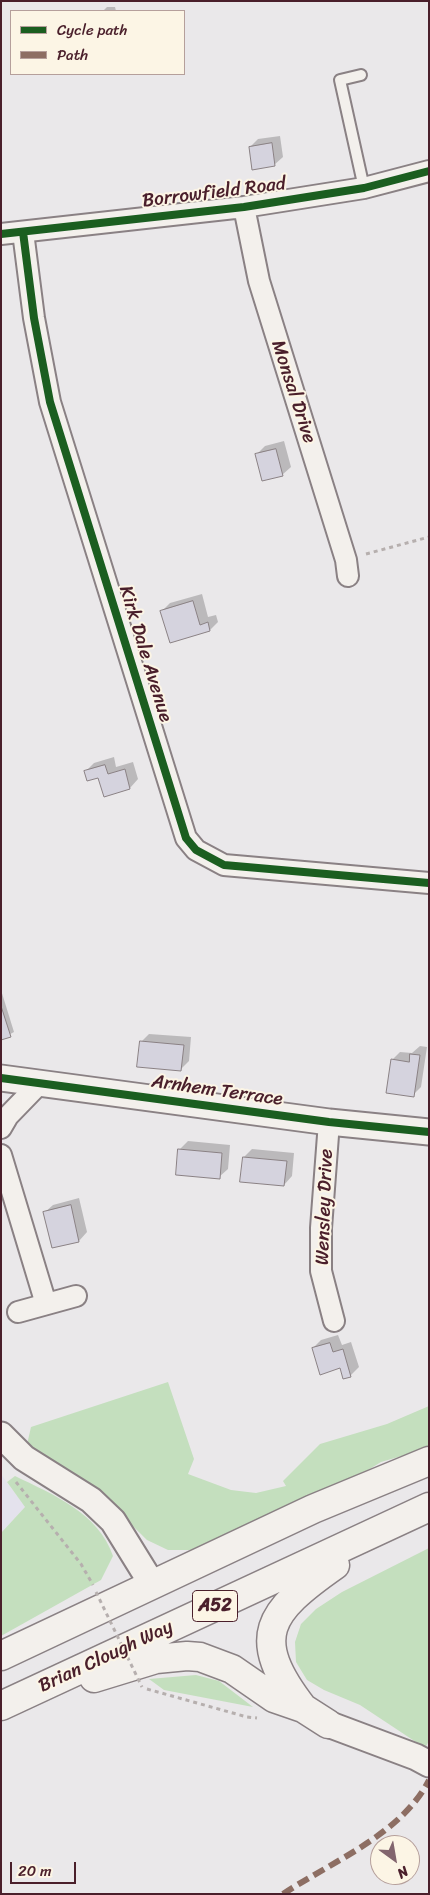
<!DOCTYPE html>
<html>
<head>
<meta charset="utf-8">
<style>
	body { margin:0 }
	#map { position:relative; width:430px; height:1895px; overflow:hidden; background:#eae8ea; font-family:Sriracha,sans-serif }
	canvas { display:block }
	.frame { position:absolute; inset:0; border:2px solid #4a1f2b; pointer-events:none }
	.legend { position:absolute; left:10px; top:10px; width:175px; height:65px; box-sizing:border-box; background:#fcf5e5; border:1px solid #b59f9b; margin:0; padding:6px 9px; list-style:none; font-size:15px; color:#4a1f2b }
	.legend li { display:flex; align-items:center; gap:10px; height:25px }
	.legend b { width:25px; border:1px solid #b59f9b }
	.north { position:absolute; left:370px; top:1835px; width:50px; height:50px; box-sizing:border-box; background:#fcf5e5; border:1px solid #b59f9b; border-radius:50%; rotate:148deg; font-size:14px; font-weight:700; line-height:20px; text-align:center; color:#4a1f2b }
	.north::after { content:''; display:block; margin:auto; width:18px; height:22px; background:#82656e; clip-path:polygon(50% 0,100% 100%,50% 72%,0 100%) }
	.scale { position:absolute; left:10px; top:1862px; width:66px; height:22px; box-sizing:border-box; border:2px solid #4a1f2b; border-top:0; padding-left:6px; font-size:15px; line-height:18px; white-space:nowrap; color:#4a1f2b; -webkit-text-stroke:4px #fcf5e5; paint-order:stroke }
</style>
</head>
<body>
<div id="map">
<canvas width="430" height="1895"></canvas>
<div class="frame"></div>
<ul class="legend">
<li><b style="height:6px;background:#1b5e20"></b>Cycle path</li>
<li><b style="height:6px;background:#8d6e63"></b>Path</li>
</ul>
<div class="north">N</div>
<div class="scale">20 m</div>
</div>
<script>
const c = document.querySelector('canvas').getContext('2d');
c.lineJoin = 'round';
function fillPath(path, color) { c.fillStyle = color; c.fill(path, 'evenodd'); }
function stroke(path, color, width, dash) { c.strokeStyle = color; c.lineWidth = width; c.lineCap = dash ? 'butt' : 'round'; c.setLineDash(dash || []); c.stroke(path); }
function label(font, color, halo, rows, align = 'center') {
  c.font = font + ' Sriracha,sans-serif'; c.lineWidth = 4; c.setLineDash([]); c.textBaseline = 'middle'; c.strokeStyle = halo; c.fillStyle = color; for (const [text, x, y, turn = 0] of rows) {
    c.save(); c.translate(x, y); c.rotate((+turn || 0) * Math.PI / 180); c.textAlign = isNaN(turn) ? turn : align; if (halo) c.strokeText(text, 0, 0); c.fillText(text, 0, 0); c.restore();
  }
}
fillPath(new Path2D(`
	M1 1474 25 1507 1 1533Z`), '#e4e2ed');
fillPath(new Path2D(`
	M168 1382 194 1459 188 1474 231 1490 256 1493 286 1486 283 1481 320 1444 387 1424 429 1406V1448L381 1462 344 1485 215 1542 190 1550H168L147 1540 88 1482 59 1471 26 1449 31 1427Z
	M15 1476C52 1494 99 1513 113 1556L101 1580 1 1636V1533L25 1507 7 1482Z
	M429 1548V1741L425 1748 360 1705 324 1690 307 1680 296 1662 295 1642 301 1624 316 1609 342 1592Z
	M196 1675 219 1681 253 1707 164 1690 149 1679Z`), '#c4dfbe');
fillPath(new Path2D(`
	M107 7H115L116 11H103Z
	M280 136 283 157 274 165 250 147 258 139Z
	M284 441 291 467 282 475 257 454 265 446Z
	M202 594 208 617 216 615 218 622 210 630 171 642 162 611 170 603Z
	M114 757 116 767 133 762 138 779 130 788 104 795 99 776 86 771 94 763Z
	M1 990 14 1032 1 1039Z
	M149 1034 191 1037 189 1061 181 1069 141 1042Z
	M420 1046 427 1047 421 1087 413 1095 392 1060 400 1052 412 1053Z
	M188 1141 230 1145 228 1169 219 1177 179 1150Z
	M252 1149 294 1153 292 1176 284 1185 242 1181 244 1157Z
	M79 1198 87 1232 79 1241 52 1247 44 1213 53 1205Z
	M338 1335 342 1345 351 1342 359 1367 351 1375 344 1378 341 1367 313 1348 321 1340Z`), '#0003');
const building = new Path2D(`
	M272 143 275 166 252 170 249 147Z
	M276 449 283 476 262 481 255 454Z
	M193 601 200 625 208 622 210 631 170 643 160 611Z
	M105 765 108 774 125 769 130 789 104 797 98 778 87 781 84 771Z
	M1 1006 11 1037 1 1040Z
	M140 1041 184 1045 181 1071 137 1067Z
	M410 1054 420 1055 414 1097 386 1093 391 1059 409 1062Z
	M178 1149 222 1153 220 1179 176 1175Z
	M243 1157 287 1161 284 1186 240 1182Z
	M71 1205 79 1242 52 1248 43 1212Z
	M330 1343 333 1352 343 1349 351 1377 343 1379 340 1368 320 1375 312 1348Z`);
fillPath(building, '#d5d3de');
stroke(building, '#8a8184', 1);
const service = new Path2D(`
	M361 75 340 80 364 188`);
const minor = new Path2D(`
	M244 207 259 281 346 560 348 576
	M23 232 34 318 50 402 186 838 196 850 224 865 429 883
	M1 234 244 207 364 188 429 171
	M329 1122 321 1228V1271L334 1321
	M1 1128 8 1116 39 1084
	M1 1155 46 1304
	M18 1312 76 1296`);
const tertiary = new Path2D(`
	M1 1078 329 1122 429 1132
	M1 1435 24 1458 91 1500 113 1521 152 1584
	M328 1724 416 1757 429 1764`);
const trunk = new Path2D(`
	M1 1656 313 1509 429 1461
	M94 1678 156 1659 187 1656 200 1657 232 1669 274 1698 303 1708 328 1724
	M1 1706 429 1507
	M303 1708C248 1637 268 1612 335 1565`);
stroke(service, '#8a8184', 14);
stroke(minor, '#8a8184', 24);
stroke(tertiary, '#8a8184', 29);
stroke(trunk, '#8a8184', 31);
stroke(new Path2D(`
	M366 554 429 537
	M16 1482 81 1564 93 1585
	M147 1689 247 1717 257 1718`), '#b6afae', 3, [4, 4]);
stroke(service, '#f3f0ec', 10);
stroke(minor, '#f3f0ec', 20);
stroke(tertiary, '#f3f0ec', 25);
stroke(trunk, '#f3f0ec', 28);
stroke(new Path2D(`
	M96 1592 142 1687`), '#b6afae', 3, [4, 4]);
stroke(new Path2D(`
	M283 1894C331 1862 402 1834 429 1780`), '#8d6e63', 6, [12, 6]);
stroke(new Path2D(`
	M23 232 34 318 50 402 186 838 196 850 224 865 429 883
	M1 234 244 207 364 188 429 171
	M1 1078 329 1122 429 1132`), '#1b5e20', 8);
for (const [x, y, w] of [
	[215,1606,45]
]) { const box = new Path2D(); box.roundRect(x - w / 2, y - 15.5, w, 31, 4); c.fillStyle = '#fcf5e5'; c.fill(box); stroke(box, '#4a1f2b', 1); }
label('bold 18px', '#4a1f2b', null, [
	["A52",215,1606]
]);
label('19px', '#4a1f2b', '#fcf5e5', [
	["Borrowfield Road",214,193,-7],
	["Monsal Drive",293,392,72],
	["Kirk Dale Avenue",145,654,73],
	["Arnhem Terrace",217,1091,8],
	["Wensley Drive",325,1207,-88],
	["Brian Clough Way",106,1657,-25]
]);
</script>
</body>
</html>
